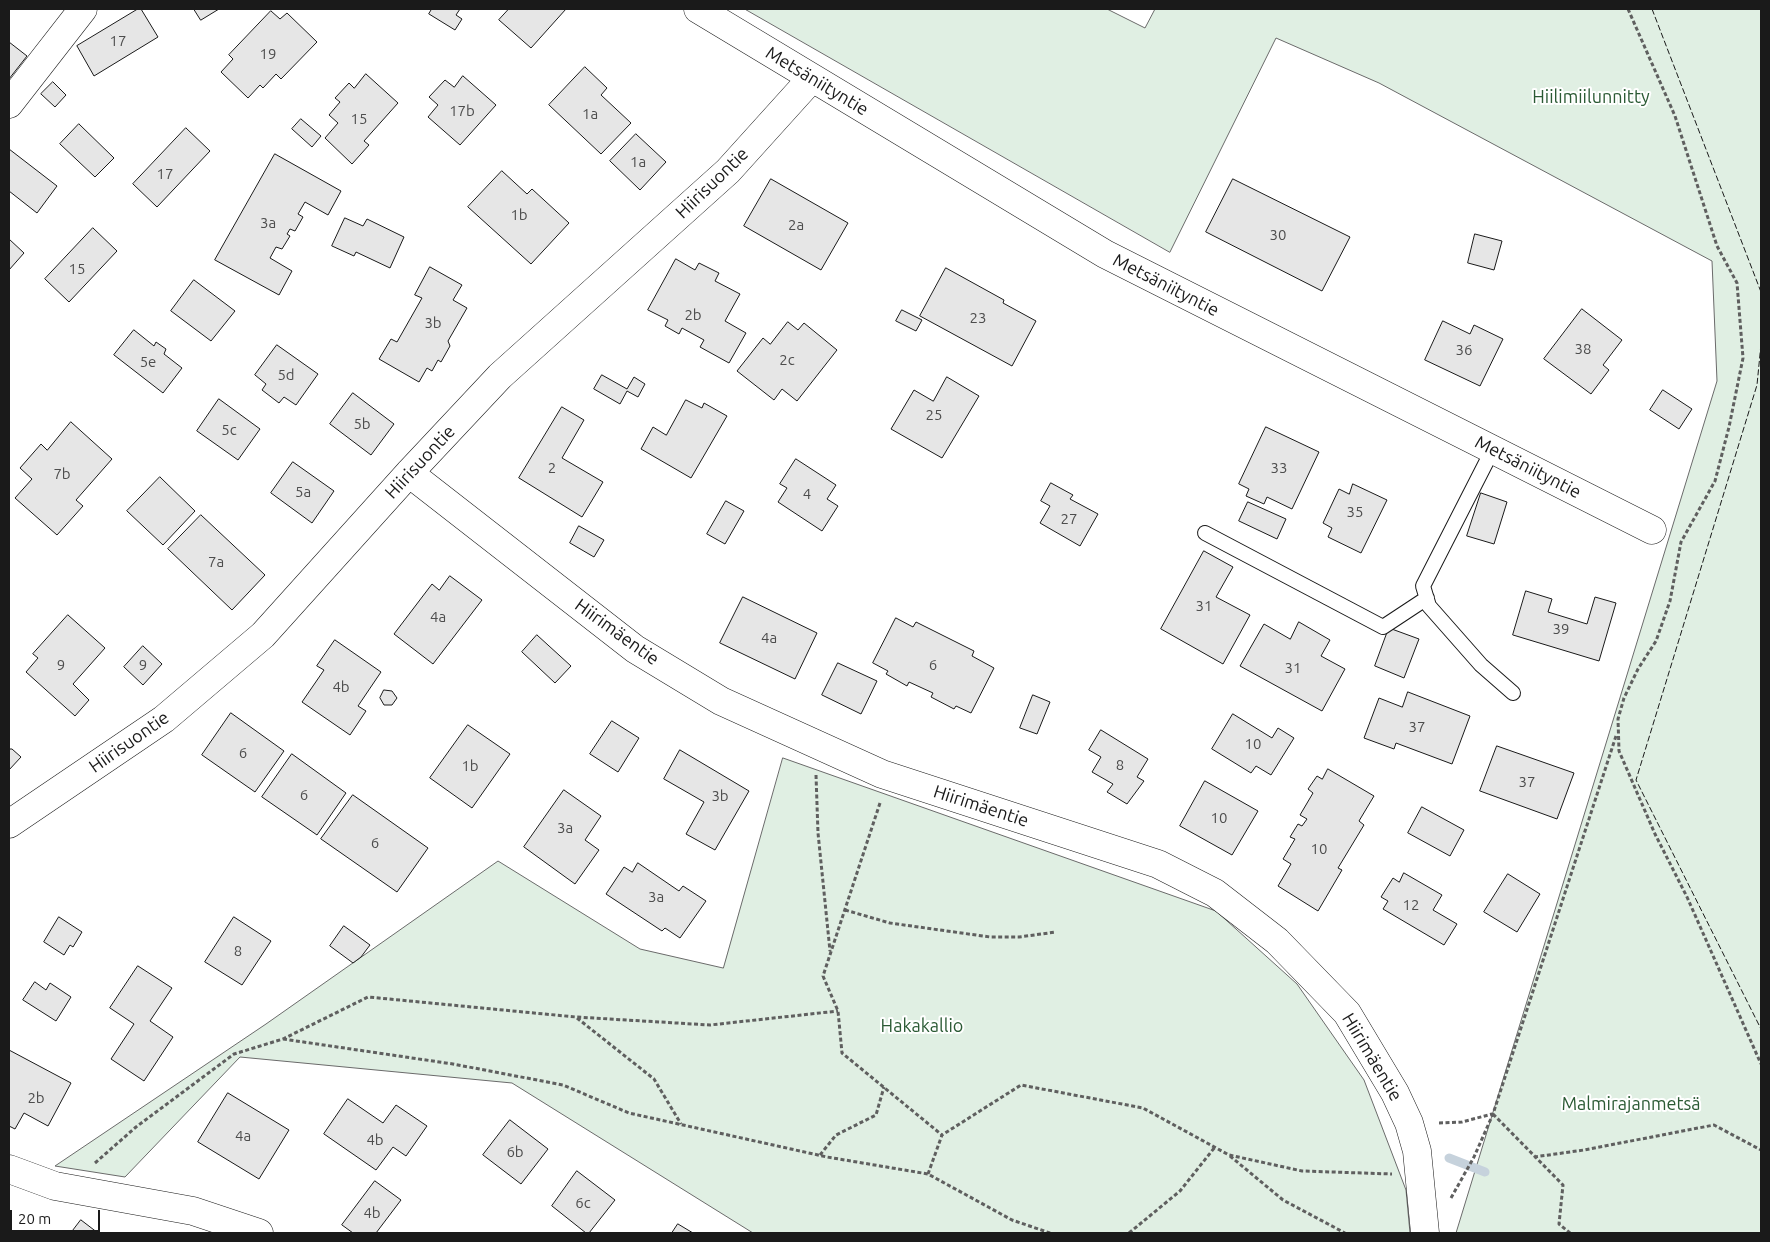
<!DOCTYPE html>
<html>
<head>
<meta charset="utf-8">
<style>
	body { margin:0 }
	#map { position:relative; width:1770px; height:1242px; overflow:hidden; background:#fff; font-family:Ubuntu,sans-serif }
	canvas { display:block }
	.frame { position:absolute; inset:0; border:10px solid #1a1a1a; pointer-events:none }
	.scale { position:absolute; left:10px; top:1210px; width:90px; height:22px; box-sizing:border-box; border:2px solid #1a1a1a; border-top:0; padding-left:6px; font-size:15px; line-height:18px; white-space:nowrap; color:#1a1a1a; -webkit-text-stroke:4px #fff; paint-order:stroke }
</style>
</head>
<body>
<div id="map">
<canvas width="1770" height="1242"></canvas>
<div class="frame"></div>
<div class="scale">20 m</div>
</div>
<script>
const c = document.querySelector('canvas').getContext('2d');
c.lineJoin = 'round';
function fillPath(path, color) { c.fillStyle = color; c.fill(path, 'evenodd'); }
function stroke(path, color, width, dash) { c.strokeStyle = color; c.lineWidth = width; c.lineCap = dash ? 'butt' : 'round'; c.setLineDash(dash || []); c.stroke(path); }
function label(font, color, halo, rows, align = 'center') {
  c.font = font + ' Ubuntu,sans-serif'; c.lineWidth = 4; c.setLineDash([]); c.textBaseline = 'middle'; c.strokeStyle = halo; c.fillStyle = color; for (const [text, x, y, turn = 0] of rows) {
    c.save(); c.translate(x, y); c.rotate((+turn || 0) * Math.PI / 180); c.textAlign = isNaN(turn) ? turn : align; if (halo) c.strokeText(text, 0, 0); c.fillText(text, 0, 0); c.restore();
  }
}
const green = new Path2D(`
	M745 9H1107L1145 28 1155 9H1761V1233H1456L1717 381 1712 261 1379 83 1276 38 1170 252Z
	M783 758 1216 911 1297 984 1364 1080 1406 1190 1410 1233H753L512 1083 240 1057 125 1177 55 1166 266 1024 498 861 640 949 723 968Z`);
fillPath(green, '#e0efe3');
stroke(green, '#6a6a6a', 1);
stroke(new Path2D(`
	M1449 1158 1485 1172`), '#c6d2dc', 9);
const building = new Path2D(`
	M138 9H141L158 37 94 76 77 46Z
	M194 9H219L201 20Z
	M432 9H460L456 15 462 19 455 30 429 14Z
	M509 9H566L531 48 499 20Z
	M271 11 280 19 287 13 317 42 281 79 276 74 263 88 260 85 248 98 221 72 233 59 229 55Z
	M9 42 27 56 9 79Z
	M585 67 607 88 601 95 631 123 601 154 549 105Z
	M366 74 398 103 364 141 369 145 352 164 325 138 338 123 329 115 340 102 335 98 349 83 354 88Z
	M463 76 496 105 460 145 428 117 438 105 429 97 445 80 454 87Z
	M53 82 66 95 55 107 41 94Z
	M301 119 321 136 312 147 292 129Z
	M79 124 114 158 95 177 60 144Z
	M186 128 210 151 157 207 133 184Z
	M636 134 666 162 640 190 610 161Z
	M9 149 57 186 37 213 9 191Z
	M275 154 341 191 328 215 305 202 298 214 303 217 295 231 290 229 287 234 290 236 282 249 276 247 270 258 292 271 279 295 215 260Z
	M502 171 527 194 532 189 569 223 531 264 468 207Z
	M771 179 848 223 821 270 744 226Z
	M1233 179 1350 237 1322 291 1206 232Z
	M345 218 363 226 367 219 404 237 390 268 356 252 354 256 332 246Z
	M93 228 117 251 69 302 45 279Z
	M1475 234 1502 241 1494 270 1468 263Z
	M9 239 24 253 9 270Z
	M676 259 695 270 699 263 719 273 715 281 740 294 725 321 746 333 729 363 700 347 704 340 682 328 679 334 665 326 668 320 648 310Z
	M430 267 462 285 453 300 467 308 448 341 450 346 441 362 438 360 432 371 427 368 419 382 379 359 391 339 397 342 422 298 415 295Z
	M946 268 1004 300 1003 303 1036 321 1012 366 920 316Z
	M194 280 235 311 211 341 171 311Z
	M1582 309 1622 340 1603 365 1609 370 1591 394 1544 359Z
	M902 310 922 320 916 331 896 321Z
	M1443 321 1470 334 1474 325 1503 339 1480 386 1425 360Z
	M788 322 798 330 804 323 837 350 797 401 782 389 774 400 737 371 763 338 770 344Z
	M134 330 154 346 156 342 166 349 164 354 182 368 163 393 114 355Z
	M277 345 318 374 296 405 284 397 279 403 262 390 266 384 255 375Z
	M602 375 627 389 634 377 645 384 638 397 627 391 620 404 594 389Z
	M947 377 979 396 942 458 891 429 914 390 933 401Z
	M1663 390 1692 409 1679 429 1650 410Z
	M353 393 394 424 371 455 330 424Z
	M219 399 260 429 238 460 197 431Z
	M686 400 702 408 704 403 727 416 691 478 641 449 653 427 666 435Z
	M562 407 584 420 562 458 603 482 582 517 519 478Z
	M71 422 112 459 76 500 83 506 57 535 15 498 32 479 20 468 41 444 47 450Z
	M1266 427 1319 452 1292 509 1267 497 1264 504 1246 496 1249 489 1239 484Z
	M796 459 836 485 827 499 838 506 822 531 778 502 787 488 780 484Z
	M293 462 334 491 312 523 271 493Z
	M160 477 195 511 163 545 127 511Z
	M1051 483 1073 495 1070 499 1098 514 1080 546 1040 523 1050 506 1041 501Z
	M1353 484 1387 500 1361 553 1328 537 1332 528 1323 523 1339 489 1349 494Z
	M1481 493 1507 502 1494 544 1467 536Z
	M726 501 744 511 725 544 707 534Z
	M1248 502 1286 519 1277 539 1239 521Z
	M201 515 265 575 232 610 168 549Z
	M579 526 604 540 594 557 570 543Z
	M1204 551 1233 567 1216 597 1250 615 1223 664 1161 629Z
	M450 576 482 600 433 664 394 634 432 584 439 590Z
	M1526 591 1552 599 1548 612 1587 624 1595 597 1616 603 1599 661 1513 635Z
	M743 597 817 633 795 679 720 643Z
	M68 615 105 648 73 684 89 700 75 716 26 672 38 658 33 654Z
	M896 618 913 627 916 622 974 651 972 656 994 668 971 713 956 706 954 709 931 697 933 693 909 682 907 686 886 674 888 671 873 663Z
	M1299 622 1330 640 1321 656 1345 669 1322 711 1240 666 1264 624 1290 639Z
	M1389 628 1419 639 1404 678 1375 666Z
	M537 635 571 666 555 683 522 652Z
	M335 640 381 672 358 706 366 711 350 735 302 702 324 670 317 666Z
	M143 646 162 664 143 685 124 667Z
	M838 663 877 681 861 714 822 695Z
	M384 690 392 691 397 698 392 705H384L380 698Z
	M1408 692 1470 716 1452 764 1396 743 1394 749 1364 738 1379 698 1402 707Z
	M1033 695 1050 702 1037 734 1020 728Z
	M231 713 284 751 255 792 202 755Z
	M1233 714 1272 738 1278 728 1294 738 1271 775 1256 766 1251 773 1212 749Z
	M612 721 639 738 618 772 590 754Z
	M468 725 510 754 472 808 430 778Z
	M1101 730 1148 759 1137 777 1144 781 1127 804 1107 792 1113 784 1092 772 1101 757 1089 750Z
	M1497 746 1574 773 1557 819 1480 791Z
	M9 749H12L21 757 9 770Z
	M680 750 749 791 715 850 686 834 704 802 664 779Z
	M292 754 346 793 317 835 262 797Z
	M1328 769 1374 796 1359 821 1364 825 1338 868 1342 870 1318 911 1278 886 1291 864 1283 859 1295 839 1290 837 1298 824 1302 826 1307 819 1300 815 1313 793 1308 789 1317 776 1322 779Z
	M1205 781 1258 811 1232 855 1180 826Z
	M564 790 601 816 585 840 599 850 575 884 524 847Z
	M353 795 428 848 397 892 321 839Z
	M1422 807 1464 830 1450 856 1408 833Z
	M638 863 679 891 683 886 706 901 680 938 665 928 662 931 606 894 624 867 632 872Z
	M1404 873 1442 895 1433 910 1457 924 1444 945 1383 909 1388 901 1381 897 1393 878 1399 882Z
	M1508 874 1540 894 1517 932 1484 912Z
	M59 917 82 932 73 947 70 945 64 955 44 942Z
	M234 917 271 941 242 985 205 962Z
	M344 926 370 945 361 957 353 963 330 946Z
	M138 966 172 988 150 1021 173 1037 144 1081 111 1059 134 1024 110 1008Z
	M35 982 46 990 50 983 71 997 56 1021 23 1000Z
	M9 1050 71 1083 48 1126 24 1113 15 1129 9 1126Z
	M228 1093 289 1130 259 1179 198 1142Z
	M348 1099 383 1123 396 1105 427 1126 406 1156 393 1147 376 1170 324 1134Z
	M510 1120 548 1149 521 1184 483 1155Z
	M577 1171 615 1200 589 1233H586L552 1206Z
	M375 1181 401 1200 376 1233H353L342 1225Z
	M81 1220 98 1233H71Z
	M678 1224 693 1233H672Z`);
fillPath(building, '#e6e6e6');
stroke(building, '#1a1a1a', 1);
const lane = new Path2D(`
	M1493 449 1423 586 1429 606 1481 665 1513 693
	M1205 533 1383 627 1427 598`);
const street = new Path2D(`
	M698 9 1105 254 1652 530
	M9 104 83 9
	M409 473 635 649 721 701 882 774 1158 864 1215 893 1277 941 1347 1013 1395 1093 1409 1123 1417 1151 1425 1233
	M9 824 164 719 263 635 409 473 500 376 728 171 812 78
	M9 1169 55 1186 193 1211 259 1233`);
stroke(lane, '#1a1a1a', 16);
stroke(street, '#1a1a1a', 29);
stroke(new Path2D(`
	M1628 9 1675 116 1717 246 1737 283 1743 358 1729 427 1715 481 1681 542 1670 601 1656 641 1638 669 1624 698 1618 719 1619 751 1655 834 1687 897 1761 1064
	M816 775 818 833 830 951
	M880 803 823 976 838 1011 842 1053 942 1135
	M845 910 890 923 990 937H1019L1056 932
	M577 1018 654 1079 681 1124
	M283 1039 453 1064 563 1085 629 1113 827 1157 928 1174 1012 1220 1050 1233
	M1493 1114 1563 1185 1559 1224 1570 1233
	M1439 1123 1462 1122 1492 1114
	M820 1155 836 1135 876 1115 884 1087
	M1230 1156 1283 1200 1345 1233
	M1534 1157 1584 1150 1714 1125 1761 1150
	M95 1163 136 1127 234 1054 283 1039 368 997 576 1017 710 1025 838 1011
	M928 1174 942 1135 1021 1085 1143 1108 1229 1155 1302 1171 1392 1174
	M1451 1198 1474 1157 1493 1114 1616 736
	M1129 1233 1180 1191 1215 1147`), '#5f5f5f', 3, [4, 2.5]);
stroke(lane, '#fff', 14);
stroke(street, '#fff', 28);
stroke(new Path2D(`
	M1652 9 1761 292
	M1761 344 1757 385 1636 780 1761 1029`), '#1a1a1a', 1, [6, 2.5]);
label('15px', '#4d4d4d', null, [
	["17",118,41],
	["19",268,54],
	["17b",462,111],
	["1a",590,114],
	["15",359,119],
	["1a",638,162],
	["17",165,174],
	["1b",519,215],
	["3a",268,223],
	["2a",796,225],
	["30",1278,235],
	["15",77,269],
	["2b",693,315],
	["23",978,318],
	["3b",433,323],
	["38",1583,349],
	["36",1464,350],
	["2c",787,360],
	["5e",148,362],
	["5d",286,375],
	["25",934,415],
	["5b",362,424],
	["5c",229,430],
	["2",552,468],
	["33",1279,468],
	["7b",62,474],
	["5a",303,492],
	["4",807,494],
	["35",1355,512],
	["27",1069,519],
	["7a",216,562],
	["31",1204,606],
	["4a",438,617],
	["39",1561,629],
	["4a",769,638],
	["9",61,665],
	["9",143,665],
	["6",933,665],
	["31",1293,668],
	["4b",341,687],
	["37",1417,727],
	["10",1253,744],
	["6",243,753],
	["8",1120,765],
	["1b",470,766],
	["37",1527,782],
	["6",304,795],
	["3b",720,796],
	["10",1219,818],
	["3a",565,828],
	["6",375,843],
	["10",1319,849],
	["3a",656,897],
	["12",1411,905],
	["8",238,951],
	["2b",36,1098],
	["4a",243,1136],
	["4b",375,1140],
	["6b",515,1152],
	["6c",583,1203],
	["4b",372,1213]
]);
label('18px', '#1a1a1a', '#fff', [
	["Metsäniityntie",817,81,31],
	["Hiirisuontie",712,183,-44],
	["Metsäniityntie",1166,285,27],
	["Hiirisuontie",420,462,-47],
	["Metsäniityntie",1528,467,27],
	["Hiirimäentie",617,632,36],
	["Hiirisuontie",129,742,-35],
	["Hiirimäentie",981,806,18],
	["Hiirimäentie",1372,1057,59]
]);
label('18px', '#2b5a34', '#fff', [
	["Hiilimiilunnitty",1591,97],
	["Hakakallio",922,1026],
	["Malmirajanmetsä",1631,1104]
]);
</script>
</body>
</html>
